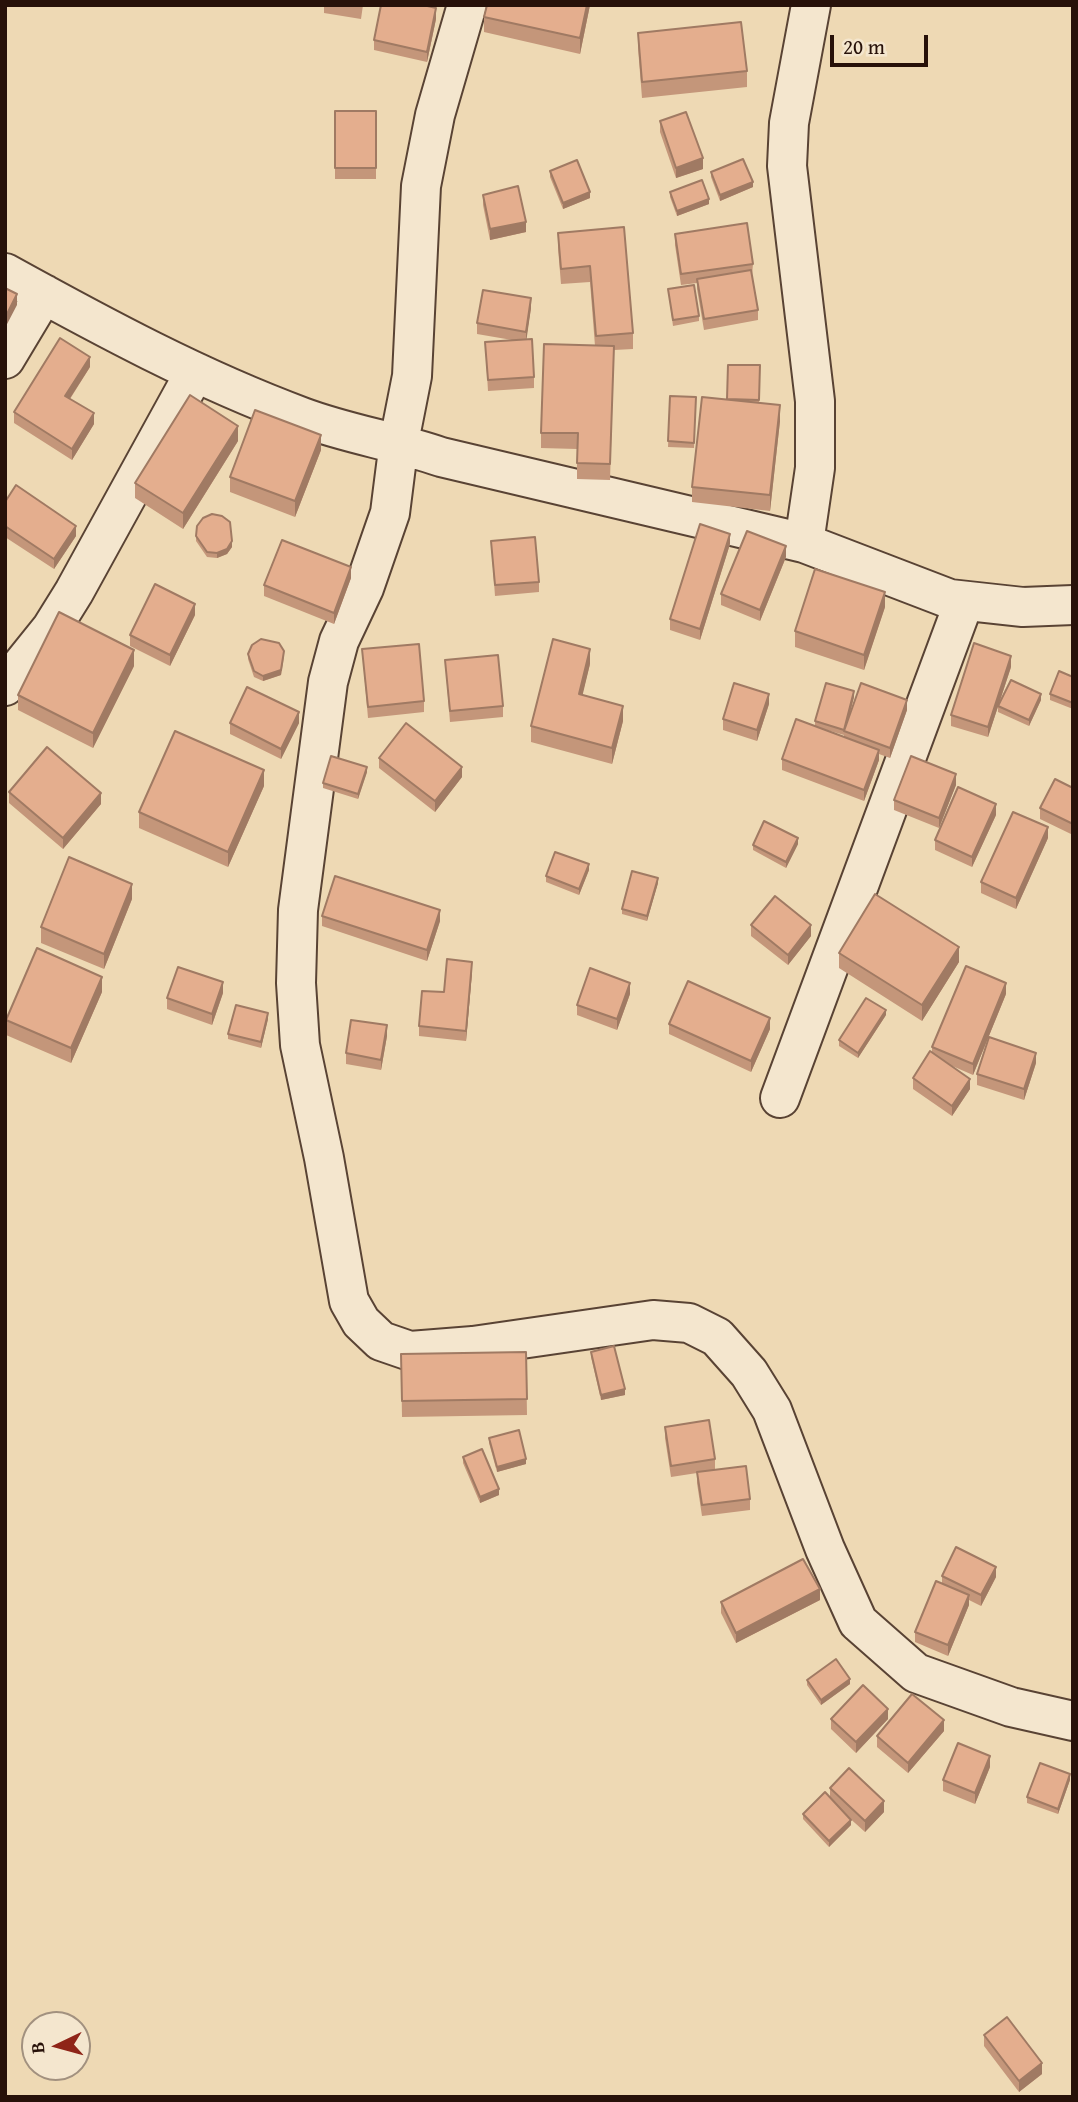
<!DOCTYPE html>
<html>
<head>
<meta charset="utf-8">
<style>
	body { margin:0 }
	#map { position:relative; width:1078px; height:2102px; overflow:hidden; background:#eed9b4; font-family:"Gentium Book Plus",serif }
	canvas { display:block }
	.frame { position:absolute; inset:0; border:7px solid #271109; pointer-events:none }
	.north { position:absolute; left:21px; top:2011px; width:70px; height:70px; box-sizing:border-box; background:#f4e6ce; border:2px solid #a2917f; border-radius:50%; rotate:265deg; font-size:19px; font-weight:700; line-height:28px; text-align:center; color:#271109 }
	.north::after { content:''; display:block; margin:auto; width:24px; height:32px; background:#8f2418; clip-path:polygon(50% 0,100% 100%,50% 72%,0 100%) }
	.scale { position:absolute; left:830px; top:35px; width:98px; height:32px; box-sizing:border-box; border:4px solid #271109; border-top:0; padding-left:9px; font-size:21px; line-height:24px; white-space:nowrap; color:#271109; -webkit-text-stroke:5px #f4e6ce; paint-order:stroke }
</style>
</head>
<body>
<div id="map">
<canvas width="1078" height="2102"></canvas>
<div class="frame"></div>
<div class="north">B</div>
<div class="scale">20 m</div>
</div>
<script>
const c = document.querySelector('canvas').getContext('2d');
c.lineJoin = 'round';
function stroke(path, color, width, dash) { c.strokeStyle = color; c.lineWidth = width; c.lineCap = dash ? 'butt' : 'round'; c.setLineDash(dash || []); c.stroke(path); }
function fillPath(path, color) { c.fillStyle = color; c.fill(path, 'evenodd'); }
const minor = new Path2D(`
	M467 5 435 115 421 186 412 376 399 442 390 513 364 588 339 641 328 682 298 910 296 983 300 1045 324 1158 349 1301 361 1322 381 1341 410 1351 473 1346 653 1320 689 1323 717 1337 749 1373 772 1410 825 1549 858 1622 916 1673 1011 1707 1073 1721
	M5 273C101 326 199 379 302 417 347 434 395 441 441 457L804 543 950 599 1023 607 1073 605
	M5 359 44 294
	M804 543 815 468V401L787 166 789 123 811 5
	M5 686 51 629 74 592 195 372
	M780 1098 964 602`);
stroke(minor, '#594334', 42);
stroke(minor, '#f4e6ce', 38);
fillPath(new Path2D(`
	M324 5H363L361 19 324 13Z
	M487 5H590L580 54 484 32V17Z
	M436 19 427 62 374 50V40Z
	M638 33 747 71V87L642 98 638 48Z
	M335 111H376V179H335Z
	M660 121 703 169 676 178 660 132Z
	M550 171 590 198 563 209 550 177Z
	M711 172 753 187 720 201 711 177Z
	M670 192 709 204 677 216 670 197Z
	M483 195 526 232 490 240 483 205Z
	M624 227 633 333V349L614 350 610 480 577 479V449L541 448V433L595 346 590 282 561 284 558 248V233Z
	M675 234 753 264 752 275 758 310V320L704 330 697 289V283L681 285 675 245Z
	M668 289 699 316V321L673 326Z
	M531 308 526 339 534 377V388L488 391 485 342 512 340 477 334V323Z
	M760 365 759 403 780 421 770 511 692 502V487L727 400Z
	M90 367 70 399 94 424 72 460 14 423V412Z
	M670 396 696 397 694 448 668 447Z
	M238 441 183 529 135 498V483Z
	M321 450 295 517 230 492V477Z
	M5 502 76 536 54 569 5 537Z
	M196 536 232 547 227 554 217 558 207 557 196 541Z
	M491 541 539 582V592L495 596Z
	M730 544 700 640 670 630V619Z
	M786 557 760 621 721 605V594Z
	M351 578 334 624 264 596V585Z
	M885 607 864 670 795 647V631Z
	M195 615 170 666 130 646V635Z
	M362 649 424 701V712L368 718Z
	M248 654 284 657 281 675 263 681 254 677 248 659Z
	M445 660 503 706V717L450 722Z
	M590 664 582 695 623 721 612 764 531 742V726Z
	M134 666 93 748 18 710V695Z
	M1011 667 988 737 951 726V715Z
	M1073 677V709L1050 700V694Z
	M854 697 850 714 907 710 890 758 879 754V760L864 801 782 770V759L815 726V721ZM820 728 844 735V737Z
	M1041 700 1029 726 998 712V706Z
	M769 704 757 741 723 730V719Z
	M230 723H299L281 759 230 734Z
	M379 758 462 777 435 812 379 768Z
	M367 772 358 799 323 788V783Z
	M956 785 939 828 894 810V800Z
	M264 786 228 867 139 828V812Z
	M1073 788V835L1040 819V808Z
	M9 792 101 804 63 849 9 803Z
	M996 815 972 867 935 850V840Z
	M1048 838 1016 909 981 893V882Z
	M798 844 786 868 753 850V845Z
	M589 870 579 895 546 882V876Z
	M658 883 647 921 622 914V909Z
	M132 899 104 969 41 943V927Z
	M322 916 440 921 427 961 322 926Z
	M751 925 811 936 788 965 751 936Z
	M839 953 959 962 922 1021 839 968Z
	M472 972 466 1041 419 1036V1026L444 992Z
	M102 992 71 1063 6 1035V1020Z
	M223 993 212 1025 167 1009V998Z
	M630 994 617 1030 577 1015V1005Z
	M1006 994 973 1075 950 1065 970 1089 952 1116 913 1089V1078L932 1053V1047Z
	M886 1015 858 1058 839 1046V1040Z
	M268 1019 261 1048 228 1039V1034Z
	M669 1024 770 1029 751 1072 669 1034Z
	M387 1036 381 1070 346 1064V1053Z
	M1036 1063 1024 1100 977 1085V1074Z
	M526 1352 527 1415 402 1417 401 1354Z
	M591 1352 625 1395 601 1400 591 1357Z
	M665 1427 715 1459V1470L750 1499V1510L702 1516 697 1483V1473L671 1477 665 1438Z
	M489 1438 526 1464 497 1472 489 1443Z
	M463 1457 499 1495 480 1503 463 1463Z
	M942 1576 996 1577 981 1606 969 1600V1605L948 1656 915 1642V1632L942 1584Z
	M820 1600 736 1643 721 1613V1602Z
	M807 1680 850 1684 821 1705 807 1685Z
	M831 1719H888L856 1753 831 1729Z
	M944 1731 908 1773 877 1747V1736Z
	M990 1767 975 1804 943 1791V1780Z
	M1070 1780 1058 1814 1027 1803V1797Z
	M830 1788 884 1812 865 1832 845 1814 851 1825 829 1847 803 1819V1814L830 1797Z
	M984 2035 1042 2074 1019 2092 984 2046Z`), '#c4967a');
fillPath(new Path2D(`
	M587 5H590L580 54V38Z
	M436 8V19L427 62V52Z
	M703 158V169L676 178V168Z
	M753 182V187L720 201V195Z
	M590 192V198L563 209V203Z
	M709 199V204L677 216V211Z
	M526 222V232L490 240V229Z
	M17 294V305L5 328V318Z
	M531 298V308L526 343V332Z
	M90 357V367L65 406V396Z
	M780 405V421L770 511V495Z
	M94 413V424L72 460V449Z
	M238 426V441L183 529V513Z
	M321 435V450L295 517V501Z
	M76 526V536L54 569V559Z
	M730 534V544L700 640V629Z
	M232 541V547L227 554 217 558V553Z
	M786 546V557L760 621V610Z
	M351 567V578L334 624V613Z
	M885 592V607L864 670V655Z
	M195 604V615L170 666V655Z
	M590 649V664L579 710V694Z
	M134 650V666L93 748V733Z
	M284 651 281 675 263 681V676Z
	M1011 656V667L988 737V727Z
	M854 691V697L845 731H844Z
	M769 694V704L757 741V730Z
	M1041 694V700L1029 726V720Z
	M907 700V710L890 758V748Z
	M623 706V721L612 764V748Z
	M299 712V723L281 759V749Z
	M879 750V760L864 801V790Z
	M367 767V772L358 799V794Z
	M462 767V777L435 812V801Z
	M264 770V786L228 867V852Z
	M956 774V785L939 828V818Z
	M101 793V804L63 849V838Z
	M996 804V815L972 867V857Z
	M1048 827V838L1016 909V898Z
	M798 838V844L786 868V862Z
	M589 864V870L579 895V889Z
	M658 878V883L647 921V916Z
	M132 884V899L104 969V954Z
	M440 910V921L427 961V950Z
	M811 925V936L788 965V955Z
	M959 947V962L922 1021V1005Z
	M472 962V972L466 1041V1031Z
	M102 977V992L71 1063V1048Z
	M223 982V993L212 1025V1014Z
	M630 983V994L617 1030V1019Z
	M1006 983V994L973 1075V1064Z
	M886 1010V1015L858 1058V1053Z
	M268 1013V1019L261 1048V1042Z
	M770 1018V1029L751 1072V1061Z
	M387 1025V1036L381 1070V1060Z
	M1036 1053V1063L1024 1100V1089Z
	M970 1079V1089L952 1116V1106Z
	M625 1389V1395L601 1400V1395Z
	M526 1459V1464L497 1472V1467Z
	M499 1489V1495L480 1503V1497Z
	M996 1567V1577L981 1606V1595Z
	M820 1589V1600L736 1643V1633Z
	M969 1595V1605L948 1656V1645Z
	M850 1679V1684L821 1705V1700Z
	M888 1709V1719L856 1753V1742Z
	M944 1720V1731L908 1773V1763Z
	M990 1756V1767L975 1804V1793Z
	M1070 1774V1780L1058 1814V1809Z
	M884 1801V1812L865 1832V1821Z
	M851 1820V1825L829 1847V1841Z
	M1042 2063V2074L1019 2092V2081Z`), '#a07a63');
const building = new Path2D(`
	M381 5H423L436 8 427 52 374 40Z
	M487 5H587L580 38 484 17Z
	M741 22 747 71 642 82 638 33Z
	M335 111H376V168H335Z
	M686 112 703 158 676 168 660 121Z
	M743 159 753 182 720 195 711 172Z
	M577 160 590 192 563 203 550 171Z
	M702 180 709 199 677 211 670 192Z
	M518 186 526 222 490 229 483 195Z
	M747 223 753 264 681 274 675 234Z
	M624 227 633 333 596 336 590 266 561 269 558 233Z
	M751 270 758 310 704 319 697 279Z
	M694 285 699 316 673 320 668 289Z
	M5 288 17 294 5 318Z
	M483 290 531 298 526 332 477 323Z
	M60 338 90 357 65 396 94 413 72 449 14 412Z
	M532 339 534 377 488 380 485 342Z
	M544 344 614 346 610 464 577 463 578 433H541Z
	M728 365H760L759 400 727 399Z
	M190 395 238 426 183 513 135 483Z
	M670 396 696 397 694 443 668 441Z
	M702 397 780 405 770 495 692 487Z
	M255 410 321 435 295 501 230 477Z
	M16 485 76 526 54 559 5 526V502Z
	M212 514 222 516 230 522 232 541 227 549 217 553 207 552 196 536 197 526 203 518Z
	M700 524 730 534 700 629 670 619Z
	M747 531 786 546 760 610 721 594Z
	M535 537 539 582 495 585 491 541Z
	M282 540 351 567 334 613 264 585Z
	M815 569 885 592 864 655 795 631Z
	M155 584 195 604 170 655 130 635Z
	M59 612 134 650 93 733 18 695Z
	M261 639 279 643 284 651 281 670 263 676 254 671 248 654 252 645Z
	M553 639 590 649 579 694 623 706 612 748 531 726Z
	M974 643 1011 656 988 727 951 715Z
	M419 644 424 701 368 707 362 649Z
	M498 655 503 706 450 711 445 660Z
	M1059 671 1073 677V703L1050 694Z
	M1011 680 1041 694 1029 720 998 706Z
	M734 683 769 694 757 730 723 719Z
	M826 683 854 691 844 730 815 721Z
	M861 683 907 700 890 748 844 731Z
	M247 687 299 712 281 749 230 723Z
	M796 719 879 750 864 790 782 759Z
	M406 723 462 767 435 801 379 758Z
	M175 731 264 770 228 852 139 812Z
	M47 747 101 793 63 838 9 792Z
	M331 756 367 767 358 794 323 783Z
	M911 756 956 774 939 818 894 800Z
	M1055 779 1073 788V824L1040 808Z
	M958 787 996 804 972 857 935 840Z
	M1013 812 1048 827 1016 898 981 882Z
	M764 821 798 838 786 862 753 845Z
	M555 852 589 864 579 889 546 876Z
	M69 857 132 884 104 954 41 927Z
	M632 871 658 878 647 916 622 909Z
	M335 876 440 910 427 950 322 916Z
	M875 894 959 947 922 1005 839 953Z
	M775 896 811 925 788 955 751 925Z
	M37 948 102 977 71 1048 6 1020Z
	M447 959 472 962 466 1031 419 1026 422 991 444 992Z
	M966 966 1006 983 973 1064 932 1047Z
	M178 967 223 982 212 1014 167 998Z
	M590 968 630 983 617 1019 577 1005Z
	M688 981 770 1018 751 1061 669 1024Z
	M866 998 886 1010 858 1053 839 1040Z
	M236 1005 268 1013 261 1042 228 1034Z
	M351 1020 387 1025 381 1060 346 1053Z
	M989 1037 1036 1053 1024 1089 977 1074Z
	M930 1051 970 1079 952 1106 913 1078Z
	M614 1346 625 1389 601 1395 591 1352Z
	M526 1352 527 1399 402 1401 401 1354Z
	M709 1420 715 1459 671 1466 665 1427Z
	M519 1430 526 1459 497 1467 489 1438Z
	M482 1449 499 1489 480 1497 463 1457Z
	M746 1466 750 1499 702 1505 697 1472Z
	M956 1547 996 1567 981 1595 942 1576Z
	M803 1559 820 1589 736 1633 721 1602Z
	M936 1581 969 1595 948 1645 915 1632Z
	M836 1659 850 1679 821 1700 807 1680Z
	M863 1685 888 1709 856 1742 831 1719Z
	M912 1694 944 1720 908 1763 877 1736Z
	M958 1743 990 1756 975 1793 943 1780Z
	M1040 1763 1070 1774 1058 1809 1027 1797Z
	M849 1768 884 1801 865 1821 830 1788Z
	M825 1792 851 1820 829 1841 803 1814Z
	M1007 2017 1042 2063 1019 2081 984 2035Z`);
fillPath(building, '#e4ae8e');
stroke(building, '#a07a63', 2);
</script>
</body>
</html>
